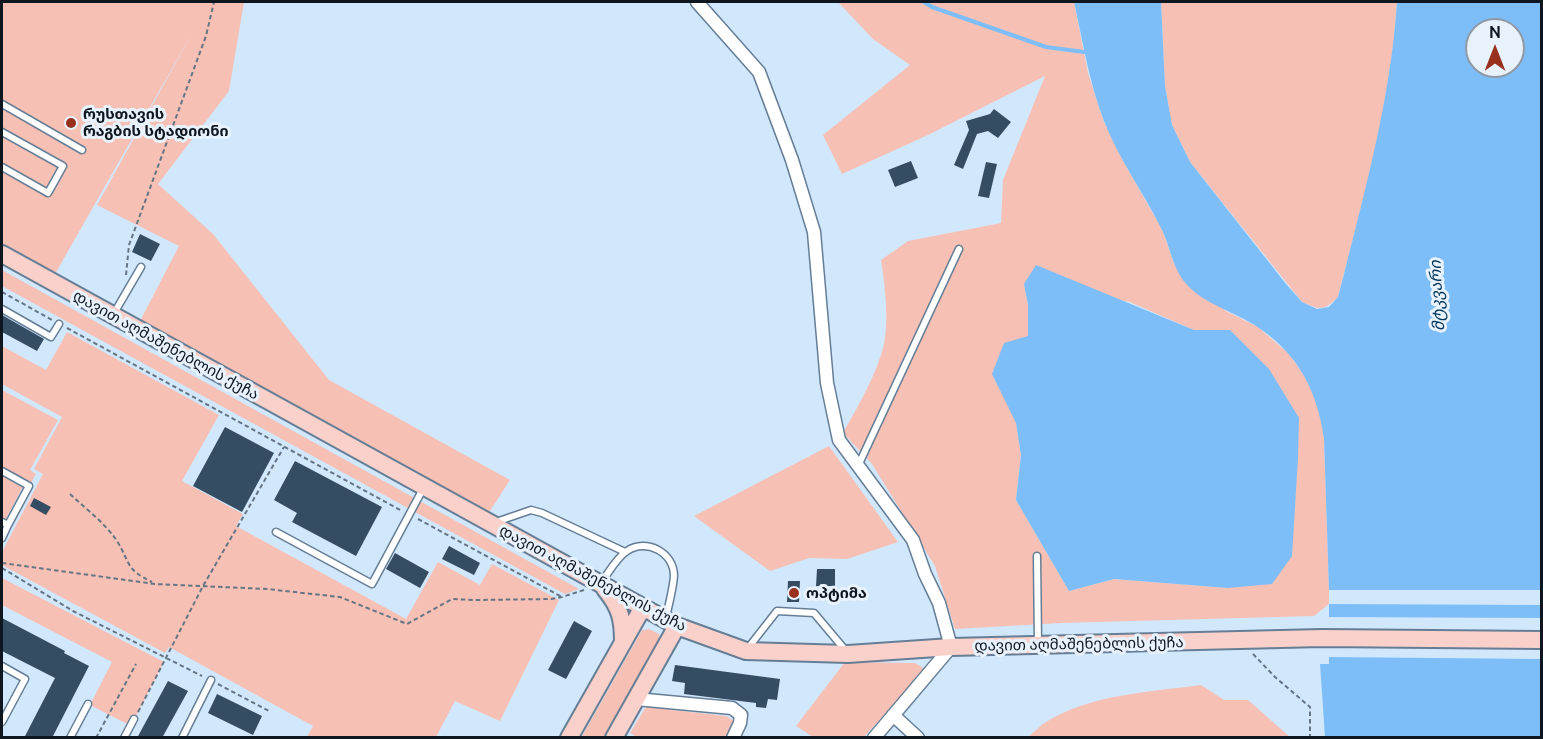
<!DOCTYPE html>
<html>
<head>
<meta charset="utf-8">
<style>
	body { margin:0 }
	#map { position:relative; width:1543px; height:739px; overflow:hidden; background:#d1e7fc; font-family:Ubuntu,sans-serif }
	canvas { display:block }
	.frame { position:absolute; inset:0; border:3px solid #0e1720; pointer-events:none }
	.north { position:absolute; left:1465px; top:18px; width:60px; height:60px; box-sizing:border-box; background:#e7f2fd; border:2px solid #909aa5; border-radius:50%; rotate:0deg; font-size:16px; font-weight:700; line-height:24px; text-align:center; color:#0e1720 }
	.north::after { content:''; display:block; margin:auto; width:21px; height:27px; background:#992f1d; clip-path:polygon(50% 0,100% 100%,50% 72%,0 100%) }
</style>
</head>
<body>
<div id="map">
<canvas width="1543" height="739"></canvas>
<div class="frame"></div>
<div class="north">N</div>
</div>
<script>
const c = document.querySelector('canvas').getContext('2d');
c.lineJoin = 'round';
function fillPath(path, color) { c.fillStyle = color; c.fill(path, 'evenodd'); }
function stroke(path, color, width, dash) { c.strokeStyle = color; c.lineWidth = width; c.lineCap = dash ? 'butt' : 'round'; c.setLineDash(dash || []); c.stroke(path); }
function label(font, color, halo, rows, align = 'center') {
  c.font = font + ' Ubuntu,"Noto Sans Georgian",sans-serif'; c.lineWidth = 6; c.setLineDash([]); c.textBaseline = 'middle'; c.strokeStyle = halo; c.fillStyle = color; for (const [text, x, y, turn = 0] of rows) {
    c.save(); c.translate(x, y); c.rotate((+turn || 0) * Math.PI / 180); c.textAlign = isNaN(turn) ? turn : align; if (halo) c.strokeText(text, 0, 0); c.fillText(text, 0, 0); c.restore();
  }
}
fillPath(new Path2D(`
	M2 2H244L229 91 158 184 213 234 329 380 510 480 488 514 139 323 179 246 97 205 194 30 55 274 2 244Z
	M838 2H1074L1088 73 1104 122 1127 168 1162 229 1175 266 1226 311 1258 327 1288 353 1302 372 1314 393 1321 416 1324 439 1329 590V604L1314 616 1061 623 955 629 935 566 872 464 843 433C858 406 877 374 884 344 889 319 885 285 881 260L908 241 1001 223 1003 180 1045 76 928 135 842 174 823 135 910 65 873 39ZM1024 284 1130 302 1194 330H1230L1228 588 1114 579 1069 591 1016 500 1021 455 1016 423 1028 336V305Z
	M1161 2H1397C1391 102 1363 200 1338 297 1324 311 1320 310 1302 302L1190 162 1172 125 1165 86Z
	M2 270 579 589 565 594 2 286Z
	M67 332 219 415 182 481 243 514 236 526 406 619 438 562 480 585 492 564 559 600 500 721 455 701 436 737H307L313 726 169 647 165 653 2 565V552L43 474 34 469 62 417 2 384V346L46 370Z
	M2 390 58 420 30 470 36 474 31 483 2 467Z
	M829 446 898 542 847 559 809 558 770 571 694 516Z
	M2 474 23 486 5 521 2 519Z
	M2 578 164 662 131 726 90 705 112 662 2 605Z
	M649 629 659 634 660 641 605 737 581 738 642 630Z
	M845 662 915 663 925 669 864 737H813L796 726Z
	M1201 685 1224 700H1248L1290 737H1028C1034 732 1040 726 1046 722 1091 694 1150 692 1201 685Z
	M646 707 726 716 734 721 727 737 639 738 630 733Z`), '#f7c0b5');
fillPath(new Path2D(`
	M1074 2H1161L1165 86 1172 125 1190 162 1286 284 1302 302 1317 309 1329 307 1338 297 1343 278C1366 187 1391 95 1397 2H1541V590H1329L1324 439C1317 386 1293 345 1244 319 1223 308 1198 300 1183 280 1172 265 1170 246 1162 230 1144 193 1119 160 1104 121 1089 82 1083 42 1074 2ZM1477 30H1513V66H1477Z
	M1036 265 1194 330H1230L1269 369 1299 418 1298 458 1292 556 1272 584 1228 588 1114 579 1069 591 1016 500 1021 455 1016 423 992 374 1004 343 1028 336V305L1024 284Z
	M1329 604 1541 605V737H1325L1320 664H1329Z`), '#7dbef9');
fillPath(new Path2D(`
	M1326 617 1541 618V659L1326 657Z`), '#d1e7fc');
stroke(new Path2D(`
	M924 2 932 7 1046 47 1084 52`), '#7dbef9', 4);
fillPath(new Path2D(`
	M994 109 1011 122 998 138 988 131 977 134 963 169 954 165 969 130 966 121 990 114Z
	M911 161 918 178 895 187 888 170Z
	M986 162 997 164 989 198 978 196Z
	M140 234 160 244 151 261 132 252Z
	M2 315 44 339 37 351 2 332Z
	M225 427 274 453 242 512 193 486Z
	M295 461 382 507 356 556 292 522 297 513 274 500Z
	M34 498 51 507 46 515 30 506Z
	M449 546 480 563 474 575 442 559Z
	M395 553 429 572 420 588 386 569Z
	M817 569H835V586H816Z
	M788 581H800L799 602H787Z
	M2 618 65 651 64 653 89 666 52 738H24L55 678 2 651Z
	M574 621 592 631 566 679 548 670Z
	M675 665 780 679 777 700 768 699 766 708 756 707V703L684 694 685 683 672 681Z
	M168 681 188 691 162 738H137Z
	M217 694 262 716 253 735 208 713Z`), '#354d62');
const lane = new Path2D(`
	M2 104 82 150
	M2 132 63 166 48 193 2 167
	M2 309 51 337 59 324
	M113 315 141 267
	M858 466 959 249
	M2 471 29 486 8 525
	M2 522 8 525 2 538
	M496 522 531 510 542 513 625 552
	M276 532 372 584 424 487
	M1037 556 1038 644
	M600 584C608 574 616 558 627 551 646 538 674 552 674 576 673 589 669 604 666 617
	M748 648 777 611 814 613 846 651
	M2 666 25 679 2 722
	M70 738 88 704
	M124 738 134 719
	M182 738 211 680`);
const street = new Path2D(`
	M697 2 759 72 792 160 814 232 827 383 839 440 913 540 925 574 939 603 951 647 874 738
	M636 699 732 708 741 715 740 723 733 738
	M893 715 918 738`);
const secondary = new Path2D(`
	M2 254 677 626 746 651 848 654 951 647 1322 638 1542 640
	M605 589C620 607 623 619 623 642
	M569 738 643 607
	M614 738 677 626`);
stroke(lane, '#657e96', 9);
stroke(street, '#657e96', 15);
stroke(secondary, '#657e96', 20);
stroke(new Path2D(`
	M126 275 129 245 206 36 214 2
	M2 292 52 320
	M67 328 402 511
	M70 494C86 509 105 523 117 541 131 564 125 569 152 582
	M418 519 562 597
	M2 563 155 584 267 589 340 597 407 624 452 599 474 600 551 599 562 597 584 590
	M2 568 73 611 202 676
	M1253 654 1275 677 1310 707V738
	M218 684 269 711
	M138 712 203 586 284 447
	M96 738 136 664`), '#667583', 2, [4.5, 3]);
stroke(lane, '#fff', 6);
stroke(street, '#fff', 12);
stroke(secondary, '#f9d1ca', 16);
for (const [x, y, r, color] of [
	[71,123,6,"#992f1d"],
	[794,593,6,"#992f1d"]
]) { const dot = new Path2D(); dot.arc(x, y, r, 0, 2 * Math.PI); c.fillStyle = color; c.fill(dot); stroke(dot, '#e7f2fd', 2); }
label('bold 15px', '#0e1720', '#e7f2fd', [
	["რუსთავის",83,114],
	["რაგბის სტადიონი",83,131],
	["ოპტიმა",806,593]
], 'left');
label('15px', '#0e1720', '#e7f2fd', [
	["დავით აღმაშენებლის ქუჩა",166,345,29],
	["დავით აღმაშენებლის ქუჩა",593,578,28],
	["დავით აღმაშენებლის ქუჩა",1079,644,-1]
]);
label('italic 16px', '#003459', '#e7f2fd', [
	["მტკვარი",1437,296,-93]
]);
</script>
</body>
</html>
